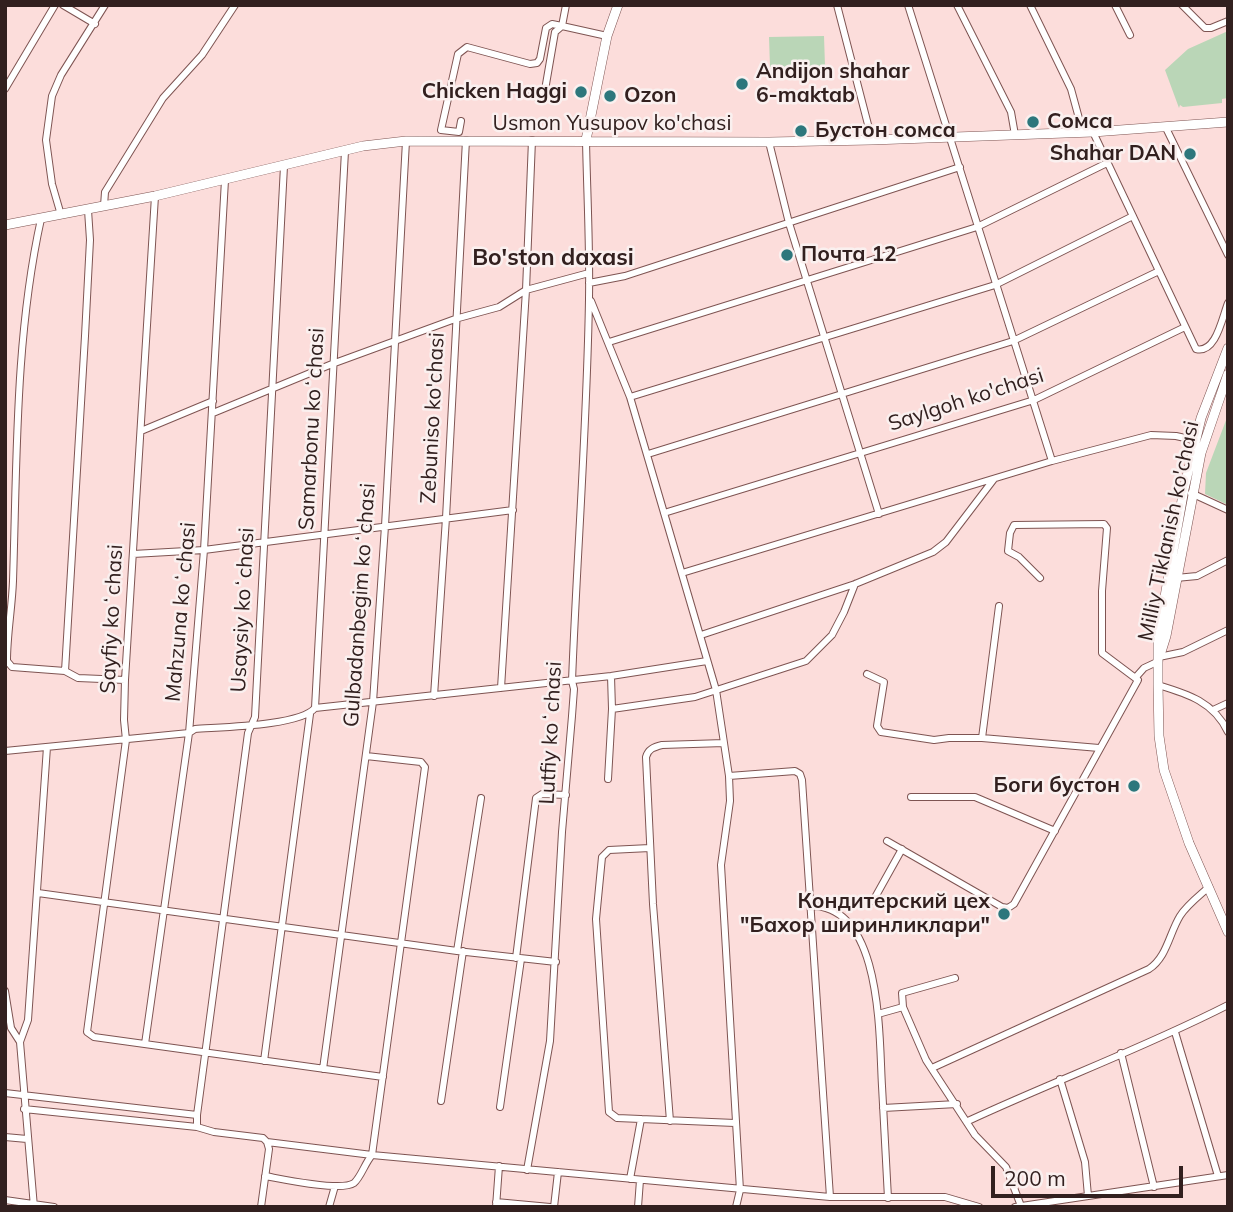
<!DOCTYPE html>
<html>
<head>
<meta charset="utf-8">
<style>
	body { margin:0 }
	#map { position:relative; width:1233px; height:1212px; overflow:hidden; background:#fcdddb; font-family:Mulish,sans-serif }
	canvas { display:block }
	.frame { position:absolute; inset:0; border:7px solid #32201f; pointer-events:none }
	.scale { position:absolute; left:991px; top:1166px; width:192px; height:32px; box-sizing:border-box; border:4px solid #32201f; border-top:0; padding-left:9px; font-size:21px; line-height:24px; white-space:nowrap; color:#32201f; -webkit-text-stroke:5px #faf0ef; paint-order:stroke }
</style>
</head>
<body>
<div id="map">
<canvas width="1233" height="1212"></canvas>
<div class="frame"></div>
<div class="scale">200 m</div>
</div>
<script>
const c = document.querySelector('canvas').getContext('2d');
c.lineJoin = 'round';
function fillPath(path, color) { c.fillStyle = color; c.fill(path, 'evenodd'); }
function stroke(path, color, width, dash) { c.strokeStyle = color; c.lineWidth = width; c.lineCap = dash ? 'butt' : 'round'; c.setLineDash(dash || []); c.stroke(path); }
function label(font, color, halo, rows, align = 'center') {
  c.font = font + ' Mulish,sans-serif'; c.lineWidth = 5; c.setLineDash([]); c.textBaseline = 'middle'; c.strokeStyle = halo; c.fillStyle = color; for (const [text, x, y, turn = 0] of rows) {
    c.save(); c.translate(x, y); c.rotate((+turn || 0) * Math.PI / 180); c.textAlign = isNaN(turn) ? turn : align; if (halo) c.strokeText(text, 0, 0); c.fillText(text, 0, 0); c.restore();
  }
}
fillPath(new Path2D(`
	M1228 31V98L1222 99V103L1183 107 1180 105 1179 108 1165 70 1188 49Z
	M824 36 825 66 770 67 769 37Z
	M1228 415V505L1205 494 1206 473Z`), '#bad6b7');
const street = new Path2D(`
	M63 5 95 24
	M837 5 872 140
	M908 5 1052 461
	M957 5 1011 112 1015 135
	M1030 5 1071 89 1083 133
	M1115 5 1130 35
	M1182 5 1205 28H1211L1228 21
	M5 89 55 5
	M530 90 539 99 545 90 555 32 562 26 607 36
	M461 121 459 132 441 130 458 54 467 47 530 64 537 63 540 59 546 28 552 24 562 26 566 5
	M1166 128 1228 255
	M1093 132 1196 349C1216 354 1222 318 1228 303
	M769 142 789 223 879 514
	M155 196 125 680 124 720 126 740 87 1032 94 1037 383 1077
	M104 206 105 192 163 98 202 55 235 5
	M61 215 52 184 46 140 52 96 61 75 105 5
	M41 219C15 337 17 460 13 581 12 608 7 634 7 661L12 667 65 671 78 678 125 680
	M589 283 625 276 960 167
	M591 301 630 397 716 690 729 776 730 801 721 865 740 1190 736 1207
	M609 342 977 227 1107 163
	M630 397 995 285 1133 216
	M213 413 332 364 455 319 499 307 526 290 589 273
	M141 431 213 401
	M648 454 1013 341 1159 271
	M1191 493 1228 510
	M664 513 1034 400 1185 327
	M133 554 204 550 513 510
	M682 573 1052 461 1151 435 1176 436 1194 440
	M1176 578 1197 576 1228 560
	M701 635 855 584 933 552 946 542 994 479
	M1159 657 1183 652 1228 630
	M65 671 85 336 90 240 88 210
	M867 674 884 682 877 726 881 732 934 740 949 738H982L1099 748
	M1136 677 1144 668 1159 661
	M1158 685C1188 694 1214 702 1228 732
	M501 688 526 290 532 140
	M434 696 446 518 466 140
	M315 708 345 151
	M612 709 695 697 806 661 832 635 844 612 855 584
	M1213 710 1228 703
	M982 738 999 606
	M5 751 189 733 195 729C220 727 300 726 315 708L611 676 707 661
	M366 756 421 762 425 767 372 1155 830 1197H945L979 1207
	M729 776 795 771 800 774 802 780 830 1197
	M608 779 612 709 611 676
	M911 797H975L1055 831
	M887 841 1002 907 1008 908 1014 904 1138 680 1102 653V591L1107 528 1104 524 1014 525 1010 533 1008 551 1019 557 1040 578
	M650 848 609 850 602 857 596 919 609 1112 617 1118 735 1123
	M38 893 457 951 556 962
	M873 901 902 849
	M810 906C883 904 879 1038 882 1086 884 1124 886 1161 888 1198
	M457 951 481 798
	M516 958 536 798 542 794 566 795
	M955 978 902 993 903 1007 926 1060 975 1135 1006 1167 1021 1206
	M5 991 11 1028 20 1042 34 1207
	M878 1014 903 1007
	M1175 1032 1218 1176
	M20 1042 28 1020 47 747
	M145 1044 189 733 204 550 225 180
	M1121 1053 1154 1187
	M264 1061 310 714
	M932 1068 1149 969C1167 957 1169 934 1180 916 1187 905 1199 896 1209 887
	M323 1069 373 702 385 526 406 141
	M1060 1079 1085 1162 1088 1196
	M5 1093 197 1115
	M441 1101 463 951
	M500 1107 521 959
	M883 1108 957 1104
	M24 1109 197 1127 214 1132 263 1138 267 1142 269 1149 261 1207
	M670 1121 653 904 646 757C648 749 654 747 662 745L724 743
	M968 1121C1054 1081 1144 1048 1228 1005
	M197 1127V1115L248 733 255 717 284 166
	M5 1137 27 1139
	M267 1142 372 1155
	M527 1170 550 1041 562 832 572 716 574 689 572 681C577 553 587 427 589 299 590 246 587 193 586 140
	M265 1176C282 1179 341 1192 354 1183 361 1177 365 1163 372 1155
	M630 1179 641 1119
	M5 1200 54 1207
	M496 1202 550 1207
	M329 1207 335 1186
	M496 1207 499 1166
	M554 1207 558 1172
	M638 1207 640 1180
	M1015 1207 1228 1175`);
const secondary = new Path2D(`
	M586 140 607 36 618 5
	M5 225 155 196 363 146 406 141 769 142 872 140 1093 132 1228 122
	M1228 348 1201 418 1184 489 1158 636V685L1159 736 1164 770 1189 843 1228 932
	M1161 652 1166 636 1201 453 1228 374`);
stroke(street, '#7e5452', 8);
stroke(secondary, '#7e5452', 10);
stroke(street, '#fff', 6);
stroke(secondary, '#fff', 9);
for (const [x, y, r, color] of [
	[742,84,7,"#2d777c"],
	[581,92,7,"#2d777c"],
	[610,96,7,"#2d777c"],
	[1033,122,7,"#2d777c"],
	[801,131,7,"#2d777c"],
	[1190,154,7,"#2d777c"],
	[787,255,7,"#2d777c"],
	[1134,786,7,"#2d777c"],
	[1004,914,7,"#2d777c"]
]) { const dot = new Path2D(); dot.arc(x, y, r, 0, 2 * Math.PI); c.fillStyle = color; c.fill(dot); stroke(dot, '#faf0ef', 2.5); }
label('bold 21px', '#32201f', '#faf0ef', [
	["Andijon shahar",756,72],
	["6-maktab",756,96],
	["Chicken Haggi",567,92,"right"],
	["Ozon",624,96],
	["Сомса",1047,122],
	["Бустон сомса",815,131],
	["Shahar DAN",1176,154,"right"],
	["Почта 12",801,255],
	["Боги бустон",1120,786,"right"],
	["Кондитерский цех",990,902,"right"],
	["\"Бахор ширинликлари\"",990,926,"right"]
], 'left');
label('21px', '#32201f', '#faf0ef', [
	["Usmon Yusupov ko'chasi",612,124],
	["Saylgoh ko'chasi",966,400,-18],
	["Zebuniso ko'chasi",433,418,-87],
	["Samarbonu koʻchasi",312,429,-87],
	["Milliy Tiklanish ko'chasi",1169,531,-78],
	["Gulbadanbegim koʻchasi",360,605,-86],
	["Usaysiy koʻchasi",243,610,-87],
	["Mahzuna koʻchasi",181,612,-85],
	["Sayfiy koʻchasi",112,619,-87],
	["Lutfiy koʻchasi",551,733,-87]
]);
label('bold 23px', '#32201f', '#faf0ef', [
	["Bo'ston daxasi",553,258]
]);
</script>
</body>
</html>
